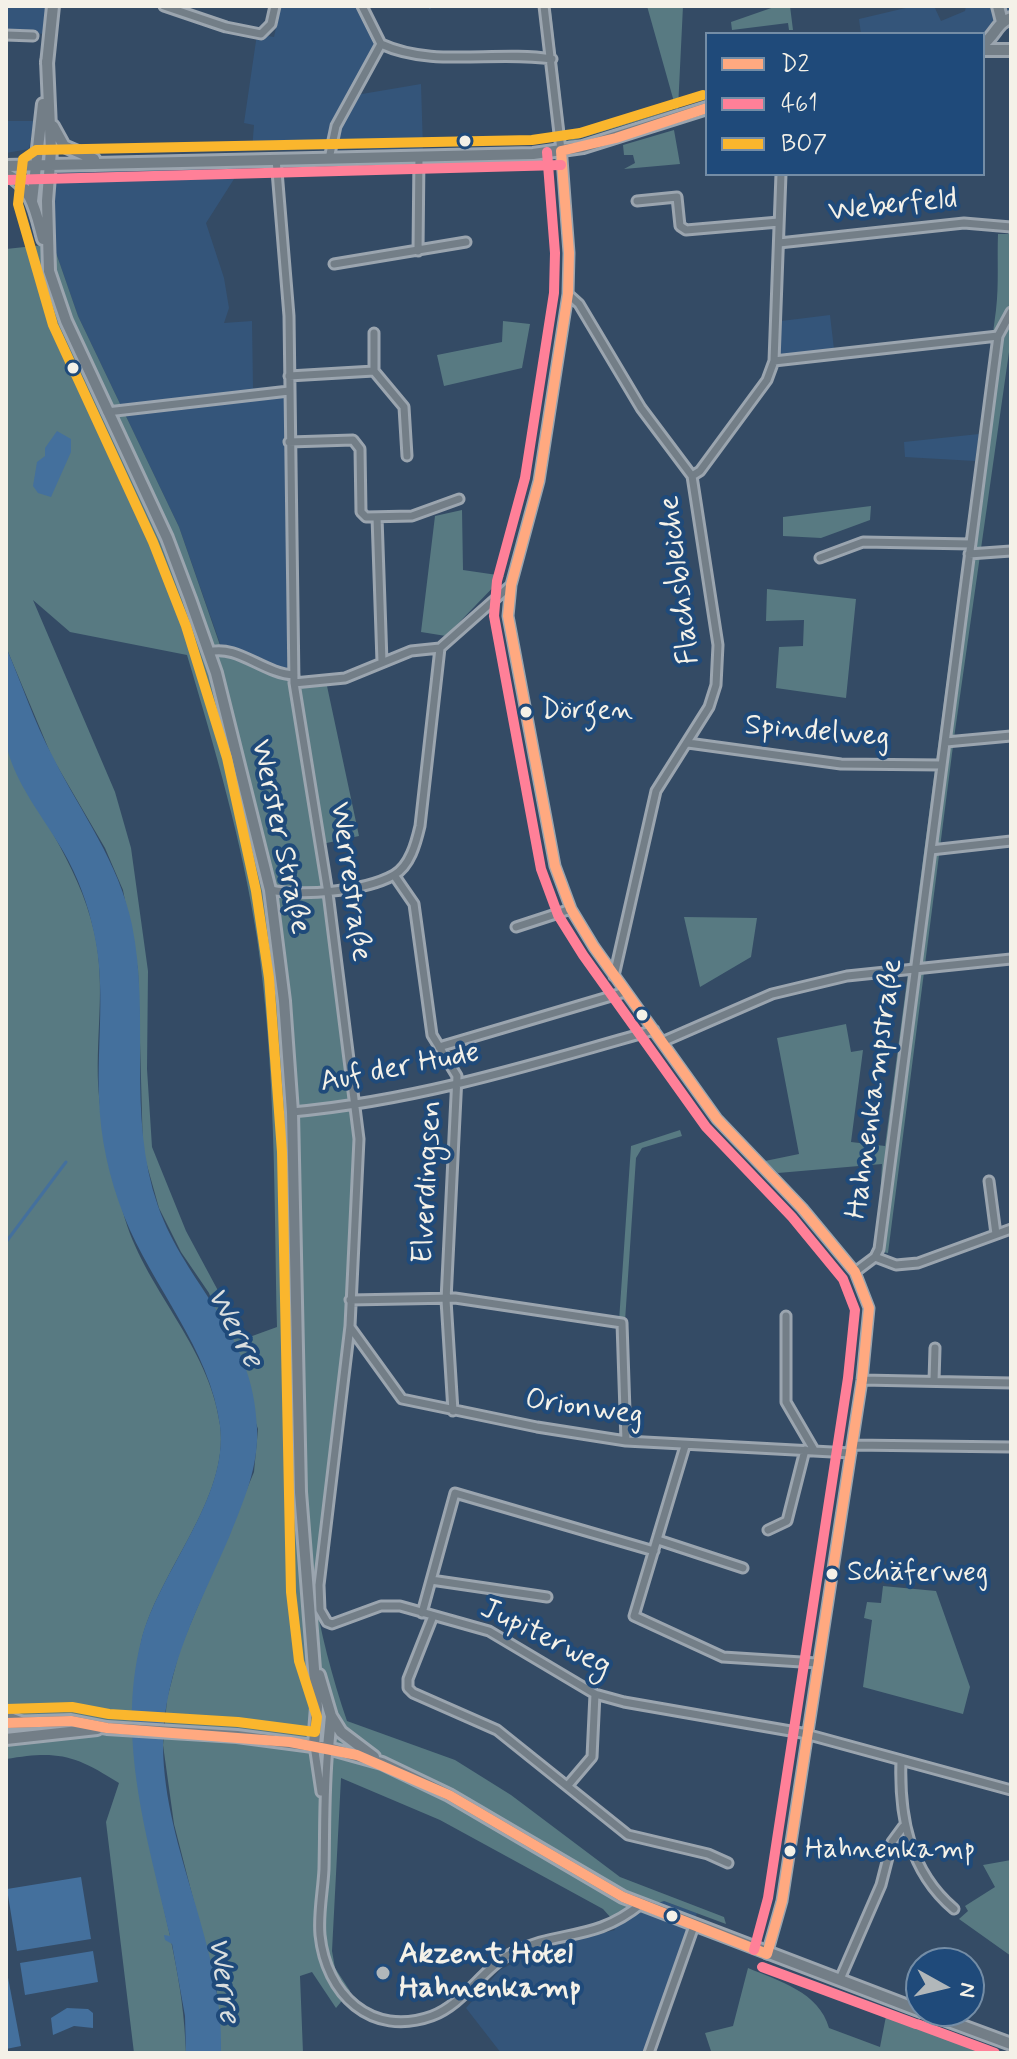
<!DOCTYPE html>
<html>
<head>
<meta charset="utf-8">
<style>
	body { margin:0 }
	#map { position:relative; width:1017px; height:2059px; overflow:hidden; background:#344b65; font-family:Mynerve,sans-serif }
	canvas { display:block }
	.frame { position:absolute; inset:0; border:8px solid #f4f1e8; pointer-events:none }
	.legend { position:absolute; left:705px; top:32px; width:280px; height:144px; box-sizing:border-box; background:#1f4a7a; border:2px solid #748da6; margin:0; padding:10px 14px; list-style:none; font-size:24px; color:#f4f1e8 }
	.legend li { display:flex; align-items:center; gap:16px; height:40px }
	.legend b { width:40px; border:2px solid #748da6 }
	.north { position:absolute; left:905px; top:1947px; width:80px; height:80px; box-sizing:border-box; background:#1f4a7a; border:2px solid #748da6; border-radius:50%; rotate:98deg; font-size:22px; font-weight:700; line-height:32px; text-align:center; color:#f4f1e8 }
	.north::after { content:''; display:block; margin:auto; width:28px; height:36px; background:#b1b7ba; clip-path:polygon(50% 0,100% 100%,50% 72%,0 100%) }
</style>
</head>
<body>
<div id="map">
<canvas width="1017" height="2059"></canvas>
<div class="frame"></div>
<ul class="legend">
<li><b style="height:10px;background:#ffa980"></b>D2</li>
<li><b style="height:10px;background:#ff8098"></b>461</li>
<li><b style="height:10px;background:#fab62d"></b>BO7</li>
</ul>
<div class="north">N</div>
</div>
<script>
const c = document.querySelector('canvas').getContext('2d');
c.lineJoin = 'round';
function fillPath(path, color) { c.fillStyle = color; c.fill(path, 'evenodd'); }
function stroke(path, color, width, dash) { c.strokeStyle = color; c.lineWidth = width; c.lineCap = dash ? 'butt' : 'round'; c.setLineDash(dash || []); c.stroke(path); }
function label(font, color, halo, rows, align = 'center') {
  c.font = font + ' Mynerve,sans-serif'; c.lineWidth = 8; c.setLineDash([]); c.textBaseline = 'middle'; c.strokeStyle = halo; c.fillStyle = color; for (const [text, x, y, turn = 0] of rows) {
    c.save(); c.translate(x, y); c.rotate((+turn || 0) * Math.PI / 180); c.textAlign = isNaN(turn) ? turn : align; if (halo) c.strokeText(text, 0, 0); c.fillText(text, 0, 0); c.restore();
  }
}
fillPath(new Path2D(`
	M6 6H51L48 34 6 32Z
	M281 6H361L376 31 373 49 350 96 421 84 423 149 252 150 254 125 244 123 257 34 274 37Z
	M914 6H934L941 21 965 11 966 6H1011V20L983 45V34H861L859 19Z
	M6 121H34L29 149 6 153Z
	M241 168 206 223 224 278 229 308 224 323 252 321 253 388 284 386 288 681 223 652 179 527 78 316 53 244 54 173Z
	M830 315 835 358 779 364 781 321Z
	M979 434 975 461 905 457 904 442Z
	M664 1901 697 1913 647 2053H501L466 2008 500 1970 540 1949 615 1930 612 1919Z`), '#34557a');
fillPath(new Path2D(`
	M546 6 551 12 566 141 676 109 647 6H683L678 109 565 143Z
	M777 6H790L793 30H789L788 23 732 30 731 22Z
	M674 130 680 164 624 169 635 163 633 155H624L623 145Z
	M1011 220V338L954 738 1011 739 953 746 888 1253 877 1251 882 1164 778 1173 765 1161 799 1154 777 1038 846 1024 851 1052 863 1050 851 1142 885 1146 996 310C999 283 997 260 998 234H1008Z
	M53 244 78 316 179 527 222 651 288 681 290 687 327 686 359 836 322 844 358 1139 346 1333 313 1586C320 1631 332 1677 347 1721L455 1760 511 1795 620 1877 724 1917 726 1924 664 1901 612 1919 603 1909 440 1820 341 1778 332 1951 335 1968 350 1991 336 2008 312 1972 300 1976 303 2053H221L217 1992 174 1824 163 1745 167 1699 180 1649 254 1472 258 1429 209 1293 181 1252 159 1208 143 1151 138 970 123 890 105 848 52 757 6 647V249ZM33 600 70 632 187 655C215 749 242 841 257 938 276 1067 274 1198 277 1327L244 1339 186 1231 152 1147 147 1069 148 971 131 848 115 792Z
	M503 321 530 324 522 368 444 386 437 355 502 342Z
	M871 506 870 520 821 538 783 536V517Z
	M462 510 463 570 504 576 446 636 421 632 435 516Z
	M767 589 856 599 846 698 776 688 779 647 803 646 804 620 766 621Z
	M6 744C33 808 78 862 94 931 107 986 94 1041 99 1096 102 1134 114 1175 123 1212 143 1288 209 1344 220 1425 230 1499 157 1572 141 1643 109 1783 183 1915 186 2053H134L106 1822 119 1783C75 1755 58 1750 6 1759Z
	M684 917 757 918 751 957 700 987Z
	M680 1130 682 1136 642 1148 636 1158 625 1321H619L631 1146Z
	M883 1586 936 1591 970 1687 963 1714 863 1687 872 1620 864 1618 867 1602 881 1603Z
	M1011 1860V1956L959 1919 968 1911 965 1906 995 1887 983 1865Z
	M748 1968C779 1981 819 1992 829 2028L880 2047 887 2011 1000 2053H707L711 2051 705 2033 733 2026Z`), '#587a82');
fillPath(new Path2D(`
	M57 431 71 439V452L51 497 38 493 33 486 37 462 45 456V448Z
	M6 647C22 684 34 722 53 757 81 813 119 862 132 925 151 1018 126 1114 158 1206 186 1286 254 1331 257 1428 259 1466 244 1500 230 1535 201 1603 163 1670 163 1746 164 1851 225 1947 221 2053H186L185 2016 172 1944 165 1940 164 1935 170 1936C148 1840 116 1739 141 1641 159 1571 229 1498 220 1426 210 1348 152 1287 124 1216 109 1178 100 1137 99 1097 97 1042 106 987 94 933 88 904 78 877 63 851 44 818 13 781 6 743 1 713 6 678 6 647Z
	M81 1877 91 1939 17 1951 7 1889Z
	M93 1951 98 1982 25 1995 20 1963Z
	M6 1967 21 2046 6 2049Z
	M67 2008 88 2009 93 2013V2028L74 2026 53 2035 51 2018Z`), '#44709d');
stroke(new Path2D(`
	M430 7 432 6
	M6 1242 66 1162`), '#44709d', 3);
const street = new Path2D(`
	M164 6 226 27 261 34 271 24 275 6
	M362 6 381 44C433 68 495 50 552 59
	M544 6 562 159 569 253 568 294 539 481 511 585 508 616 555 866 571 909 594 947 717 1119 802 1208 855 1272 869 1308 862 1380 782 1901 767 1954
	M6 35 33 36
	M276 159 289 316 294 683 328 893 359 1139 350 1326 319 1585 320 1610 327 1622 332 1624 381 1606H400L489 1631 595 1694 624 1702 802 1733 1011 1790
	M329 159 336 126 381 44
	M637 201 677 197 680 226 686 230 779 222
	M779 243 964 223 1011 227
	M418 251 419 156
	M334 264 466 242
	M568 294 579 304 641 408 692 476 718 645 716 685 709 707 656 791 614 976
	M774 361 998 336
	M374 371V333
	M289 376 374 371 404 407 407 456
	M107 412 289 391
	M289 442 353 440 360 449 361 512 366 517 412 516 459 499
	M692 476 700 471 767 380 774 361 781 174
	M377 517 382 662
	M969 554 1011 551
	M820 558 863 542 971 544
	M209 652C237 644 264 674 294 675
	M294 683 345 678 411 651 440 648 510 586
	M946 742 1011 736
	M688 743 841 764 942 765
	M931 850 1011 841
	M394 875 414 904 432 1035 457 1076 446 1300 453 1411
	M270 890C303 896 363 892 394 875 410 866 416 843 420 826L440 648
	M516 927 571 909
	M662 1042 772 994 847 976 1011 959
	M439 1047 625 992
	M292 1112C416 1101 535 1064 654 1030
	M989 1181 996 1234
	M875 1257 896 1265 918 1263 1011 1229
	M855 1272 875 1257 879 1249 998 336 1011 312
	M350 1300 455 1298 622 1323 626 1441
	M786 1316V1402L814 1450
	M350 1327 402 1399 537 1427 626 1441 851 1453
	M862 1380 1011 1383
	M934 1381 935 1348
	M852 1445 1011 1447
	M685 1446 634 1616 723 1657 817 1663
	M768 1530 787 1521 805 1450
	M658 1540 743 1568
	M431 1580 547 1597
	M422 1613 455 1493 654 1551
	M433 1616 408 1679V1688L413 1693 497 1730 628 1835 708 1854 728 1863
	M6 1715 22 1721
	M314 1745 321 1792
	M328 1748C324 1789 325 1828 324 1869 323 1891 318 1913 320 1935 326 1994 371 2038 432 2016 464 2004 482 1969 512 1953 559 1929 593 1943 641 1904
	M901 1760C899 1816 909 1871 954 1909
	M569 1784 592 1757 595 1694
	M840 1979 881 1885 892 1842 903 1827
	M649 2053 694 1926`);
const secondary = new Path2D(`
	M998 6 1002 22
	M983 44C995 36 997 22 1011 18
	M983 50H1011
	M47 61 51 150 47 201 49 271 66 321 167 538 190 599 216 673 270 890 284 1001 292 1112 300 1492 317 1707 314 1745
	M47 64 53 6
	M53 126 64 146 94 159
	M6 166 533 154 583 147 707 108
	M6 174C32 186 36 213 43 239
	M32 201 43 104
	M319 1675 331 1716 328 1748
	M331 1716 341 1732 374 1757
	M6 1723 71 1721 107 1728 237 1736 328 1748 382 1763 449 1795 623 1897 921 2011
	M6 1739 97 1729
	M922 2011 1011 2044`);
stroke(street, '#9ba5af', 13);
stroke(secondary, '#9ba5af', 16);
stroke(street, '#737e87', 7);
stroke(secondary, '#737e87', 10);
stroke(new Path2D(`
	M561 151 569 253 568 294 539 481 511 585 508 616 555 866 571 909 594 947 717 1119 802 1208 855 1272 869 1308 862 1380 782 1901 767 1954
	M561 151 616 138 707 108
	M6 1723 71 1721 107 1728 290 1742 357 1755 449 1795 623 1897 767 1954`), '#ffa980', 10);
stroke(new Path2D(`
	M547 152 555 253 554 293 525 478 497 581 494 616 541 869 558 915 583 955 706 1127 792 1217 843 1279 855 1310 848 1378 768 1898 754 1950
	M6 180 561 165
	M762 1967 916 2024
	M917 2024 995 2053`), '#ff8098', 10);
stroke(new Path2D(`
	M6 1709 72 1707 109 1714 238 1722 315 1732 317 1717 299 1661 291 1592 282 1152 269 978 256 891 227 758 186 626 153 542 53 325 18 204 23 159 36 150 532 140 580 133 703 95`), '#fab62d', 10);
for (const [x, y, r, color] of [
	[465,141,7,"#f4f1e8"],
	[73,368,7,"#f4f1e8"],
	[526,712,7,"#f4f1e8"],
	[642,1015,7,"#f4f1e8"],
	[832,1574,7,"#f4f1e8"],
	[790,1851,7,"#f4f1e8"],
	[672,1916,7,"#f4f1e8"],
	[383,1973,8,"#b1b7ba"]
]) { const dot = new Path2D(); dot.arc(x, y, r, 0, 2 * Math.PI); c.fillStyle = color; c.fill(dot); stroke(dot, '#1f4a7a', 3); }
label('28px', '#f4f1e8', '#1f4a7a', [
	["Dörgen",541,712],
	["Schäferweg",847,1574],
	["Hahnenkamp",805,1851]
], 'left');
label('30px', '#f4f1e8', '#1f4a7a', [
	["Weberfeld",893,207,-6],
	["Flachsbleiche",681,580,-97],
	["Spindelweg",817,733,5],
	["Werster Straße",279,837,78],
	["Werrestraße",349,882,82],
	["Auf der Hude",400,1069,-11],
	["Hahnenkampstraße",876,1089,-82],
	["Elverdingsen",429,1182,-87],
	["Orionweg",584,1409,8],
	["Jupiterweg",545,1639,26]
]);
label('bold 30px', '#f4f1e8', '#1f4a7a', [
	["Akzent Hotel",399,1956],
	["Hahnenkamp",399,1990]
], 'left');
label('italic 32px', '#dadede', '#1f4a7a', [
	["Werre",233,1328,62],
	["Werre",222,1980,82]
]);
</script>
</body>
</html>
